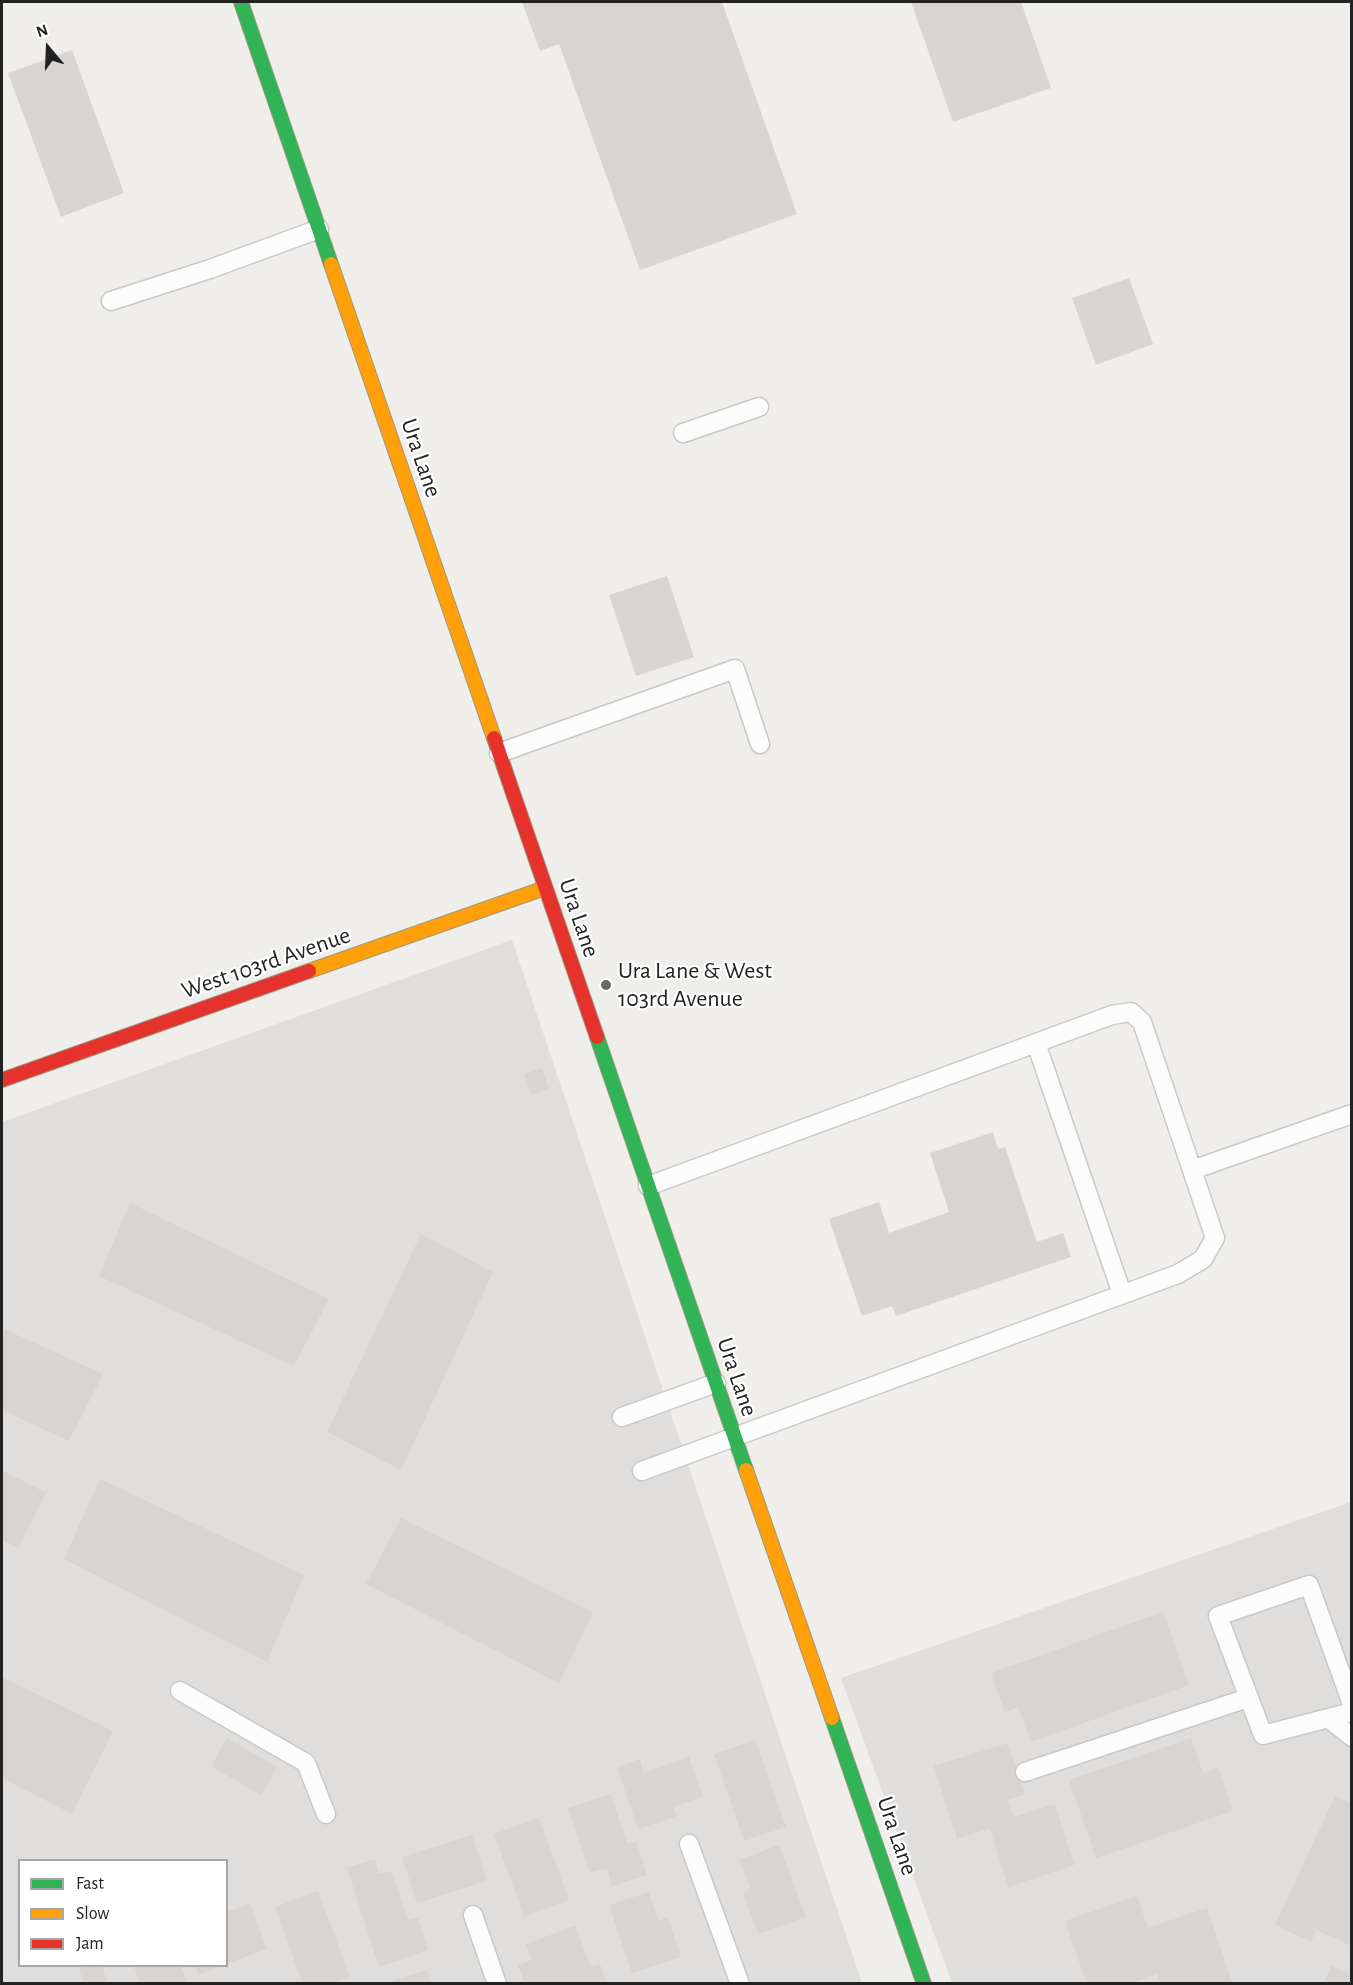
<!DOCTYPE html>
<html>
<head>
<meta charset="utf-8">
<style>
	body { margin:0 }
	#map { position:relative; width:1353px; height:1985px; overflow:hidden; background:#f0eeeb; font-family:"Alegreya Sans",sans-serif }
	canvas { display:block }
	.frame { position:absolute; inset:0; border:3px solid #222; pointer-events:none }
	.legend { position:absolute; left:18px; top:1859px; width:210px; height:108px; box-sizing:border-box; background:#fff; border:2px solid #a7a7a7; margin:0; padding:8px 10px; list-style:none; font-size:18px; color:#222 }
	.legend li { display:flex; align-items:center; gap:12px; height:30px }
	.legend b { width:30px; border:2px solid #a7a7a7 }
	.north { position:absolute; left:18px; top:18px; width:60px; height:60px; -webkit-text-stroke:4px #fff; paint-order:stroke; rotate:341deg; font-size:16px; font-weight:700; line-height:24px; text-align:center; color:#222 }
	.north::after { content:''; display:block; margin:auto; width:21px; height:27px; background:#222; clip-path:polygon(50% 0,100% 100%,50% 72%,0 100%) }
</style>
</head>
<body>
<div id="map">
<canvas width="1353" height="1985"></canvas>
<div class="frame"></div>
<ul class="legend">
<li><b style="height:8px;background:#30b455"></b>Fast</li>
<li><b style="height:8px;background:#ff9f0a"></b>Slow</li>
<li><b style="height:8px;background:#e5322d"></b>Jam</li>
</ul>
<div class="north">N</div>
</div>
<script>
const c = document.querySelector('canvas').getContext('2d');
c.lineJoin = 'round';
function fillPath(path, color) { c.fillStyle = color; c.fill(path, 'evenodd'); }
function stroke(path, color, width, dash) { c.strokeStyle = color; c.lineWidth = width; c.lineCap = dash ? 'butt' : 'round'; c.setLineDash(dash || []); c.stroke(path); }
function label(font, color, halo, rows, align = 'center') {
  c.font = font + ' "Alegreya Sans",sans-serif'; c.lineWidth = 4.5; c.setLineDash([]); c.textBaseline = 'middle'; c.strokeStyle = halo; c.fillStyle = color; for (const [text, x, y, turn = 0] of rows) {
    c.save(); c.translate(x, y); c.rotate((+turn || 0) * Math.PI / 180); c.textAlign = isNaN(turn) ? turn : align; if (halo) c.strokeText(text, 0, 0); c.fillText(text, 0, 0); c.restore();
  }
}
fillPath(new Path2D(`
	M512 940 862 1983H2V1122ZM20 1860H226V1966H20Z
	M1351 1502V1983H952L841 1678Z`), '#dfdedc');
fillPath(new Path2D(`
	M522 2H722L797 214 640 270 559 44 540 51Z
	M911 2H1021L1051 88 953 122Z
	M72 50 124 193 61 217 8 73Z
	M1129 278 1153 344 1096 365 1072 298Z
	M667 576 694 657 636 676 609 595Z
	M542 1068 549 1089 532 1095 524 1074Z
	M993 1132 998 1149 1005 1147 1037 1242 1063 1233 1071 1257 896 1316 892 1306 862 1316 829 1219 879 1202 889 1233 949 1212 930 1153Z
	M130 1203 329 1299 294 1366 99 1276Z
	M421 1234 493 1272 401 1470 327 1432Z
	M2 1328 103 1374 69 1441 2 1410Z
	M2 1470 46 1493 18 1548 2 1540Z
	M100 1479 304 1575 267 1662 64 1559Z
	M401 1518 593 1612 559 1683 366 1584Z
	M1163 1612 1189 1685 1031 1742 1018 1707 1005 1712 991 1673Z
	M2 1677 113 1731 72 1814 2 1778Z
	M227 1738 277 1767 261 1795 211 1766Z
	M1191 1738 1203 1773 1218 1767 1233 1811 1096 1858 1069 1780Z
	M755 1740 786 1827 744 1841 714 1754Z
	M1008 1743 1025 1794 1008 1800 1014 1817 1055 1804 1074 1865 1008 1887 990 1828 957 1839 934 1766Z
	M689 1757 703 1797 673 1807 677 1816 638 1829 617 1767 640 1759 644 1773Z
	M611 1794 627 1844 636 1841 647 1875 612 1886 607 1868 590 1873 568 1808Z
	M1335 1796 1352 1803V1946L1316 1930 1311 1942 1275 1925Z
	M539 1818 569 1900 524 1916 494 1834Z
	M472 1835 487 1881 417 1903 402 1857Z
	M779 1845 806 1917 758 1934 743 1893 751 1890 739 1860Z
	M375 1859 379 1874 392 1871 408 1920 418 1918 428 1950 379 1967 347 1868Z
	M318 1891 350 1977 333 1984H303L275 1907Z
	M649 1892 658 1921 668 1918 681 1957 632 1973 609 1905Z
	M1137 1896 1148 1928 1207 1908 1232 1982 1227 1984H1161L1157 1974 1129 1984H1087L1065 1921Z
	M250 1904 267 1949 226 1964V1912Z
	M575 1926 591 1967 600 1964 607 1984H525L518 1965 532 1960 526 1944Z
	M87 1966H102L108 1984H84L79 1968Z
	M134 1966H181L188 1984H140Z
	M195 1966H223L198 1975Z
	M1331 1966 1352 1975V1984H1323Z
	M427 1970 432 1984H386V1983Z`), '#d7d4d2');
const lane = new Path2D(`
	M111 301 210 269 319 229
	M683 433 759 407
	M499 753 735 669 760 744
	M1036 1043 1122 1294
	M1192 1170 1352 1114
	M622 1417 716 1383
	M642 1471 1178 1274 1203 1259 1215 1238 1142 1022 1131 1012 1112 1015 648 1186
	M180 1691 306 1763 326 1814
	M1352 1704 1309 1585 1218 1616 1263 1735 1352 1712
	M1328 1718 1352 1737
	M1025 1772 1248 1698
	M689 1844 740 1984
	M473 1915 497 1984`);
const fast = new Path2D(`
	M241 2 331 264
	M597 1037 746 1470
	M832 1718 924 1984`);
const slow = new Path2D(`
	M331 264 494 738
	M309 971 545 888
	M746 1470 832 1718`);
const jam = new Path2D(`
	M494 738 597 1037
	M2 1080 309 971`);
stroke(lane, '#c9c8c7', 21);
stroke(fast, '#999a82', 16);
stroke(slow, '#999a82', 16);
stroke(jam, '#999a82', 16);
stroke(lane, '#fdfcfc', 18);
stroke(fast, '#30b455', 14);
stroke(slow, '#ff9f0a', 14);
stroke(jam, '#e5322d', 14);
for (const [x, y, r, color] of [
	[606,985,6,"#6a6968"]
]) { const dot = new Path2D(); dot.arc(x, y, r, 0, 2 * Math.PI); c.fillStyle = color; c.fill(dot); stroke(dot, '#fff', 2); }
label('24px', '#222', '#fff', [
	["Ura Lane",421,458,71],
	["Ura Lane",579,918,71],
	["West 103rd Avenue",266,963,-19],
	["Ura Lane",737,1377,71],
	["Ura Lane",897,1836,71]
]);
label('24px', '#222', '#fff', [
	["Ura Lane & West",618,971],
	["103rd Avenue",618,999]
], 'left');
</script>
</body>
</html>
